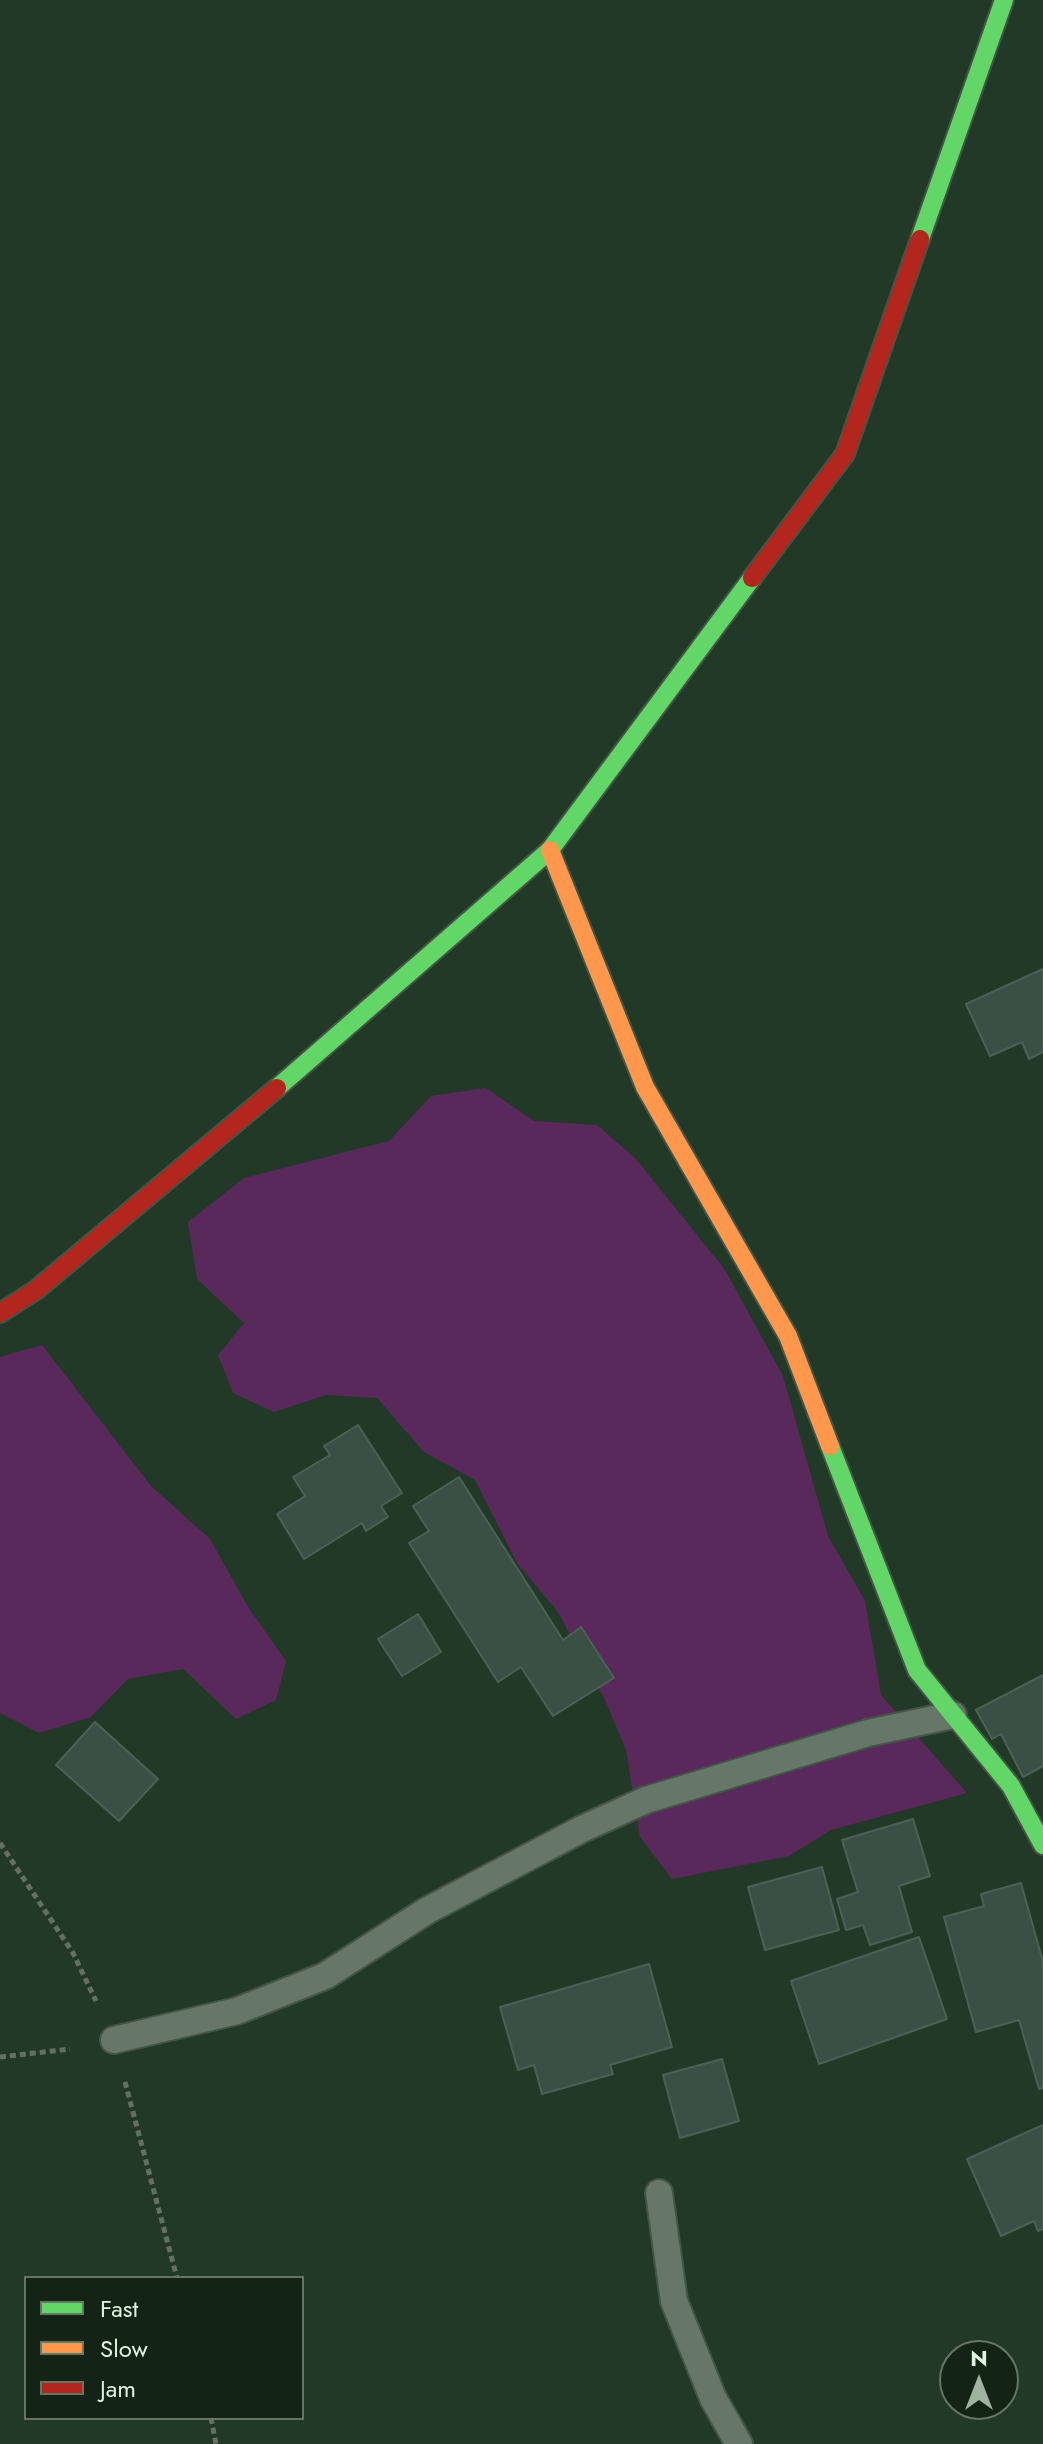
<!DOCTYPE html>
<html>
<head>
<meta charset="utf-8">
<style>
	body { margin:0 }
	#map { position:relative; width:1043px; height:2444px; overflow:hidden; background:#233927; font-family:Jost,sans-serif }
	canvas { display:block }
	.legend { position:absolute; left:24px; top:2276px; width:280px; height:144px; box-sizing:border-box; background:#132315; border:2px solid #647766; margin:0; padding:10px 14px; list-style:none; font-size:24px; color:#def4e0 }
	.legend li { display:flex; align-items:center; gap:16px; height:40px }
	.legend b { width:40px; border:2px solid #647766 }
	.north { position:absolute; left:939px; top:2340px; width:80px; height:80px; box-sizing:border-box; background:#132315; border:2px solid #647766; border-radius:50%; rotate:0deg; font-size:22px; font-weight:700; line-height:32px; text-align:center; color:#def4e0 }
	.north::after { content:''; display:block; margin:auto; width:28px; height:36px; background:#9db39f; clip-path:polygon(50% 0,100% 100%,50% 72%,0 100%) }
</style>
</head>
<body>
<div id="map">
<canvas width="1043" height="2444"></canvas>
<ul class="legend">
<li><b style="height:10px;background:#63d668"></b>Fast</li>
<li><b style="height:10px;background:#ff974d"></b>Slow</li>
<li><b style="height:10px;background:#b3261e"></b>Jam</li>
</ul>
<div class="north">N</div>
</div>
<script>
const c = document.querySelector('canvas').getContext('2d');
c.lineJoin = 'round';
function fillPath(path, color) { c.fillStyle = color; c.fill(path, 'evenodd'); }
function stroke(path, color, width, dash) { c.strokeStyle = color; c.lineWidth = width; c.lineCap = dash ? 'butt' : 'round'; c.setLineDash(dash || []); c.stroke(path); }
fillPath(new Path2D(`
	M486 1088 534 1121 597 1125 636 1159 725 1270 783 1376 828 1536 865 1601 881 1695 967 1793 831 1830 789 1856 672 1879 640 1837 626 1750 605 1700 558 1612 517 1563 475 1480 424 1452 377 1398 326 1395 274 1412 233 1393 218 1355 244 1323 197 1279 188 1222 244 1178 389 1141 431 1096Z
	M42 1345 151 1486 210 1539 248 1607 286 1661 276 1700 236 1719 183 1669 128 1679 91 1717 39 1733 0 1713V1357Z`), '#5a295b');
const building = new Path2D(`
	M1043 969V1052L1029 1059 1022 1042 990 1056 966 1004Z
	M358 1425 402 1493 381 1506 388 1517 366 1531 362 1523 304 1559 277 1514 305 1496 293 1477 330 1455 324 1446Z
	M459 1477 563 1640 581 1627 614 1678 553 1716 521 1667 498 1682 409 1543 429 1531 413 1506Z
	M418 1614 441 1652 402 1676 378 1639Z
	M1043 1675V1766L1023 1777 1001 1734 992 1739 976 1710Z
	M95 1722 158 1779 119 1821 56 1765Z
	M913 1819 930 1876 899 1886 912 1932 870 1945 863 1925 846 1930 837 1899 858 1892 842 1840Z
	M822 1867 839 1930 765 1950 748 1887Z
	M1021 1883 1043 1962V2088L1039 2089 1019 2020 976 2032 944 1917 984 1906 981 1894Z
	M919 1937 947 2019 819 2064 791 1981Z
	M649 1964 672 2047 610 2065 613 2074 542 2094 534 2065 518 2070 500 2007Z
	M722 2059 739 2121 680 2138 663 2075Z
	M1043 2125V2229L1038 2231 1034 2221 1001 2236 967 2159Z`);
fillPath(building, '#3b5044');
stroke(building, '#4c6155', 2);
const lane = new Path2D(`
	M114 2040 237 2011 325 1976 428 1910 582 1829 646 1800 868 1733 953 1715
	M659 2193 674 2301 713 2398 739 2444`);
const fast = new Path2D(`
	M920 239 1004 0
	M277 1088 550 850 752 578
	M830 1446 917 1670 1011 1786 1043 1845`);
const slow = new Path2D(`
	M550 850 645 1087 788 1336 830 1446`);
const jam = new Path2D(`
	M752 578 845 454 920 239
	M0 1313 36 1290 277 1088`);
stroke(lane, '#435546', 30);
stroke(fast, '#435546', 22);
stroke(slow, '#435546', 22);
stroke(jam, '#435546', 22);
stroke(new Path2D(`
	M0 1843 73 1953 96 2001
	M0 2057 70 2049
	M125 2082 177 2278
	M211 2418 216 2444`), '#637164', 5, [6, 4]);
stroke(lane, '#667668', 26);
stroke(fast, '#63d668', 18);
stroke(slow, '#ff974d', 18);
stroke(jam, '#b3261e', 18);
</script>
</body>
</html>
